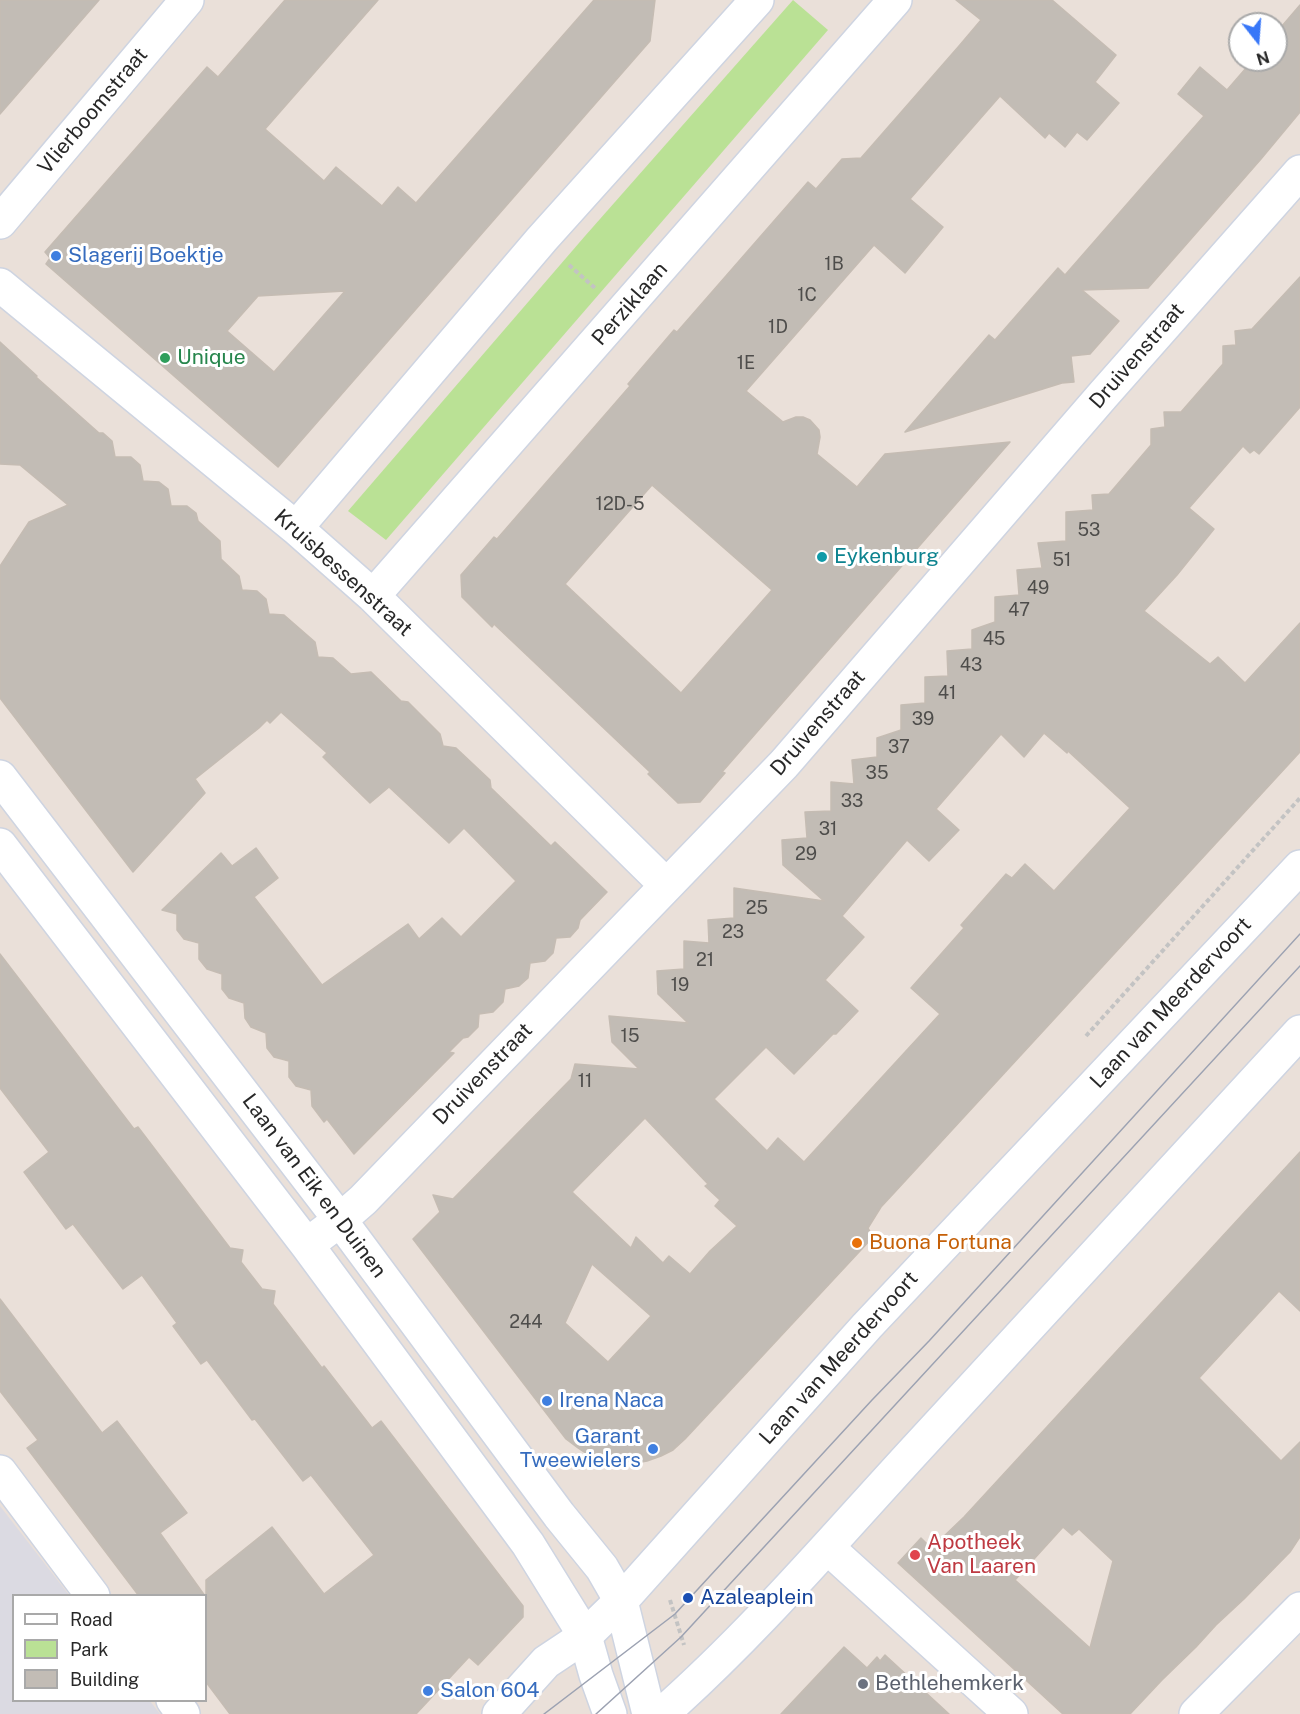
<!DOCTYPE html>
<html>
<head>
<meta charset="utf-8">
<style>
	body { margin:0 }
	#map { position:relative; width:1300px; height:1714px; overflow:hidden; background:#eae0d9; font-family:"Public Sans",sans-serif }
	canvas { display:block }
	.legend { position:absolute; left:12px; top:1594px; width:195px; height:108px; box-sizing:border-box; background:#fff; border:2px solid #a9a9a9; margin:0; padding:8px 10px; list-style:none; font-size:18px; color:#282828 }
	.legend li { display:flex; align-items:center; gap:12px; height:30px }
	.legend b { width:30px; border:2px solid #a9a9a9 }
	.north { position:absolute; left:1228px; top:12px; width:60px; height:60px; box-sizing:border-box; background:#fff; border:2px solid #a9a9a9; border-radius:50%; rotate:163deg; font-size:16px; font-weight:700; line-height:24px; text-align:center; color:#282828 }
	.north::after { content:''; display:block; margin:auto; width:21px; height:27px; background:#3877f8; clip-path:polygon(50% 0,100% 100%,50% 72%,0 100%) }
</style>
</head>
<body>
<div id="map">
<canvas width="1300" height="1714"></canvas>
<ul class="legend">
<li><b style="height:8px;background:#fff"></b>Road</li>
<li><b style="height:16px;background:#bae195"></b>Park</li>
<li><b style="height:16px;background:#c2bcb5"></b>Building</li>
</ul>
<div class="north">N</div>
</div>
<script>
const c = document.querySelector('canvas').getContext('2d');
c.lineJoin = 'round';
function fillPath(path, color) { c.fillStyle = color; c.fill(path, 'evenodd'); }
function stroke(path, color, width, dash) { c.strokeStyle = color; c.lineWidth = width; c.lineCap = dash ? 'butt' : 'round'; c.setLineDash(dash || []); c.stroke(path); }
function label(font, color, halo, rows, align = 'center') {
  c.font = font + ' "Public Sans",sans-serif'; c.lineWidth = 6; c.setLineDash([]); c.textBaseline = 'middle'; c.strokeStyle = halo; c.fillStyle = color; for (const [text, x, y, turn = 0] of rows) {
    c.save(); c.translate(x, y); c.rotate((+turn || 0) * Math.PI / 180); c.textAlign = isNaN(turn) ? turn : align; if (halo) c.strokeText(text, 0, 0); c.fillText(text, 0, 0); c.restore();
  }
}
fillPath(new Path2D(`
	M0 1506 69 1595 14 1596V1700L150 1701 160 1714H0Z`), '#dbdae2');
fillPath(new Path2D(`
	M793 0 828 30 386 540 348 511 585 236Z`), '#bae195');
const building = new Path2D(`
	M0 0H99L0 114Z
	M285 0H378L265 129 324 181 336 167 382 206 398 187 416 203 594 0H655L650 41 278 467 46 264 50 258 45 252 207 67 218 77ZM345 291 274 372 227 331 258 296Z
	M956 0H1052L1116 55 1095 82 1119 103 1087 140 1077 132 1065 147 1049 133 1045 138 1000 96 910 199 943 227 905 273 874 245 746 391 783 422 796 417H803L810 420 819 430 820 437 817 454 857 487 885 454 1010 442 722 772 725 773 700 802 678 803 648 774 650 772 494 624 492 627 462 597 461 575 494 537 497 539 630 386 628 384 674 330 677 332 808 182 816 189 842 159 861 158 959 46 981 20ZM652 485 772 590 681 693 565 584Z
	M1300 5V112L1261 159 1148 288 1082 290 1119 321 1090 354 1071 356 1074 382 1062 383 905 432 989 335 995 340 1058 268 1065 275 1204 116 1178 94 1200 67 1227 90 1253 60H1276V33Z
	M1300 277V407L1259 454 1254 450 1250 453 1243 446 1189 508 1214 529 1177 575 1144 611 1210 664 1218 657 1245 683 1300 623V752L894 1193 881 1207 868 1228 873 1237 685 1439 673 1450 661 1456 647 1461 625 1465 611 1464 590 1456 578 1448 566 1439 413 1239 440 1212 433 1195 453 1199 571 1079 575 1064 639 1069 612 1042 609 1016 688 1023 658 994 657 971 684 969V941L709 943 708 920 734 918V888L824 901 783 865 782 840 807 838 805 812 831 811V782L854 784 852 760 877 757V738L901 730V705L925 703V677L948 676 947 651 972 649V630L995 622V597L1019 595 1017 570 1042 568 1038 543 1066 541V512L1093 510 1092 495 1109 494 1151 445V429L1165 427 1164 412H1181L1223 364V346L1236 345 1235 331 1252 329ZM1044 733 1067 753 1068 751 1130 808 1054 891 1025 864 1012 878 1006 874 961 925 964 928 911 988 940 1014 804 1162 778 1138 767 1151 714 1099 766 1047 794 1074 833 1034H836L858 1011 825 980 864 937 842 916 907 840 929 861 959 830 936 809 1001 734 1024 757ZM645 1118 708 1184 705 1186 720 1200 715 1206 737 1226 710 1251 690 1274 669 1256 663 1263 636 1237 631 1248 572 1192ZM592 1264 651 1316 608 1362 565 1323Z
	M0 342 37 376 36 377 99 433H103L112 441 115 457H131L140 465 143 481 159 482 168 489 171 506H187L196 513 198 521 220 541 221 559 239 576 242 590 257 591 266 599 269 614 284 615 315 642 318 657 333 658 351 674 371 672 401 701 408 702 440 734 443 746 456 748 490 780 491 788 551 846 555 842 607 892 580 920 578 928 570 937 556 938 553 953 545 961 530 963 528 978 519 986 505 989 503 1002 493 1012 479 1014 478 1027 468 1037 463 1038 449 1052 454 1053 354 1154 327 1119 324 1122 312 1106 311 1090 296 1086 289 1077V1061L274 1057 267 1048 266 1033 251 1027 245 1018 244 1003 229 998 222 989V974L207 969 199 959V943L184 939 177 930V914L162 910 221 853 232 866 256 848 278 878 254 897 322 985 408 924 419 939 442 918 461 937 516 881 464 828 449 843 389 787 370 803 323 757 327 753 281 712 270 723 267 720 259 728 195 779 205 793 133 872 0 698V566L29 522 68 505 20 465 0 464Z
	M0 954 134 1129 138 1127 230 1248 243 1250 241 1262 262 1289 275 1291 273 1304 322 1368 324 1366 372 1428 381 1421 523 1606V1617L478 1665 469 1657 416 1714H230L206 1682V1580L272 1527 324 1594 374 1555 311 1475 303 1481 255 1419 252 1420 207 1360 201 1364 173 1326 177 1323 142 1275 123 1289 73 1224 66 1229 24 1172 49 1152 0 1088Z
	M1300 1152V1311L1279 1291 1199 1378 1281 1461 1300 1442V1537L1290 1552 1244 1599 1216 1625 1196 1647 1162 1680 1130 1714H1063L898 1563 921 1538 928 1545 937 1535 941 1539 964 1517ZM1063 1527 1072 1535 1079 1529 1113 1561 1090 1648 1015 1580Z
	M0 1299 102 1433 117 1421 187 1513 160 1533 205 1596H139L27 1448 38 1440 0 1391Z
	M844 1647 867 1668 877 1657 880 1661 885 1655 949 1714H781Z`);
fillPath(building, '#c2bcb5');
stroke(building, '#c5bcb3', 1.5);
const minor = new Path2D(`
	M0 222 187 0
	M0 285 296 528 373 596 666 885
	M296 528 542 239 757 0
	M373 596 895 0
	M0 777 340 1220 559 1515 602 1568 621 1601 649 1714
	M0 845 307 1245 528 1544 585 1636 596 1675 610 1714
	M307 1245 340 1220 363 1200 784 764 1103 395 1300 172
	M0 1472 93 1596
	M828 1548 1011 1714
	M173 1700 183 1714
	M1196 1714 1300 1609`);
const tertiary = new Path2D(`
	M499 1714 546 1662 585 1636 621 1601 867 1326 1300 867
	M662 1714C755 1632 835 1537 919 1446 1046 1308 1173 1170 1300 1032`);
stroke(minor, '#ced4e1', 36);
stroke(tertiary, '#ced4e1', 36);
stroke(new Path2D(`
	M569 265 595 288
	M1086 1036 1300 798
	M670 1600 684 1645`), '#c3c3c3', 4, [4.5, 3]);
stroke(minor, '#fff', 33);
stroke(tertiary, '#fff', 33);
stroke(new Path2D(`
	M544 1714 675 1614 872 1400 929 1341 1300 934
	M596 1714 681 1637 1300 966`), '#9ca2b2', 1.5);
for (const [x, y, r, color] of [
	[56,256,6,"#3f7fe0"],
	[165,358,6,"#2e9e5b"],
	[822,557,6,"#0f9aa8"],
	[857,1243,6,"#e8710a"],
	[547,1401,6,"#3f7fe0"],
	[653,1449,6,"#3f7fe0"],
	[915,1555,6,"#e0444e"],
	[688,1598,6,"#1a4fb4"],
	[863,1684,6,"#6b7280"],
	[428,1691,6,"#3f7fe0"]
]) { const dot = new Path2D(); dot.arc(x, y, r, 0, 2 * Math.PI); c.fillStyle = color; c.fill(dot); stroke(dot, '#fff', 2); }
label('18px', '#4e4d4b', null, [
	["1B",834,264],
	["1C",807,295],
	["1D",778,327],
	["1E",746,363],
	["12D-5",620,504],
	["53",1089,530],
	["51",1062,560],
	["49",1038,588],
	["47",1019,610],
	["45",994,639],
	["43",971,665],
	["41",947,693],
	["39",923,719],
	["37",899,747],
	["35",877,773],
	["33",852,801],
	["31",828,829],
	["29",806,854],
	["25",757,908],
	["23",733,932],
	["21",705,960],
	["19",680,985],
	["15",630,1036],
	["11",585,1081],
	["244",526,1322]
]);
label('21px', '#282828', '#fff', [
	["Vlierboomstraat",93,111,-50],
	["Perziklaan",630,304,-49],
	["Druivenstraat",1137,356,-49],
	["Kruisbessenstraat",343,573,42],
	["Druivenstraat",818,723,-49],
	["Laan van Meerdervoort",1171,1003,-47],
	["Druivenstraat",483,1074,-46],
	["Laan van Eik en Duinen",314,1186,53],
	["Laan van Meerdervoort",839,1358,-48]
]);
label('21px', '#366cbe', '#fff', [
	["Slagerij Boektje",68,256],
	["Irena Naca",559,1401],
	["Garant",641,1437,"right"],
	["Tweewielers",641,1461,"right"],
	["Salon 604",440,1691]
], 'left');
label('21px', '#27864d', '#fff', [
	["Unique",177,358]
], 'left');
label('21px', '#0d838f', '#fff', [
	["Eykenburg",834,557]
], 'left');
label('21px', '#c56008', '#fff', [
	["Buona Fortuna",869,1243]
], 'left');
label('21px', '#be3a42', '#fff', [
	["Apotheek",927,1543],
	["Van Laaren",927,1567]
], 'left');
label('21px', '#164399', '#fff', [
	["Azaleaplein",700,1598]
], 'left');
label('21px', '#5b616d', '#fff', [
	["Bethlehemkerk",875,1684]
], 'left');
</script>
</body>
</html>
